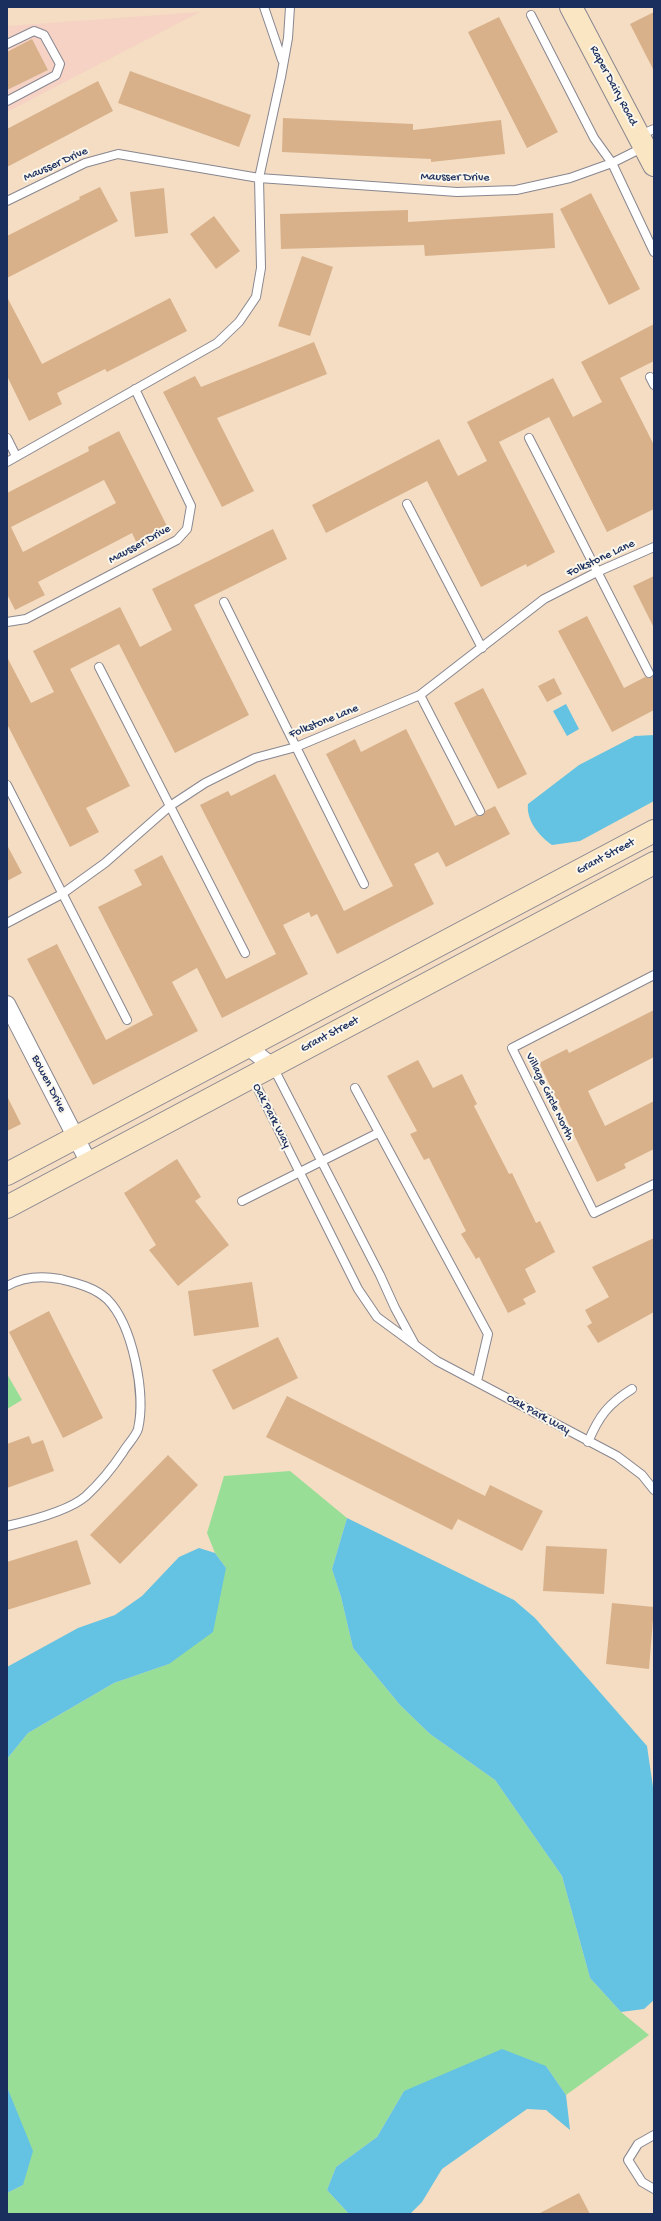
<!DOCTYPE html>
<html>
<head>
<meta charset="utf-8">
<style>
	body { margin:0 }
	#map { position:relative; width:661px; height:2221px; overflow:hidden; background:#f4ddc2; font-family:"Gochi Hand",sans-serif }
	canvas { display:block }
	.frame { position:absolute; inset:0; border:8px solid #1b2f5e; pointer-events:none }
</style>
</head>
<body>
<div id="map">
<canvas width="661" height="2221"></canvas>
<div class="frame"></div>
</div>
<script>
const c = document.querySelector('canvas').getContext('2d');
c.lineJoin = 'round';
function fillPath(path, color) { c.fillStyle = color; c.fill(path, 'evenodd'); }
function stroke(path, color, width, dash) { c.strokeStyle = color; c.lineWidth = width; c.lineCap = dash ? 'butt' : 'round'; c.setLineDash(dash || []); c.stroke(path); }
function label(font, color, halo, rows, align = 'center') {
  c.font = font + ' "Gochi Hand",sans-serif'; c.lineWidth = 4; c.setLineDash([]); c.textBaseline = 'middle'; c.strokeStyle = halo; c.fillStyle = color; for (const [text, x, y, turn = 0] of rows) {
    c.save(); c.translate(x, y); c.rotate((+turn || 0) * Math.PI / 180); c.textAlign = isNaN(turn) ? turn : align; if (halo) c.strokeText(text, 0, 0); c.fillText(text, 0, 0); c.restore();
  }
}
fillPath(new Path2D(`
	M200 12 7 112V26Z`), '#f6d2c4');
fillPath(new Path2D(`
	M7 1374 22 1400 7 1409Z
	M290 1471 347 1518 332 1569 341 1597 353 1648 400 1705 430 1734 495 1780 562 1876 590 1978 621 2012 649 2035 566 2095 546 2066 404 2091 377 2137 336 2167 327 2190 349 2214H7V2193L23 2185 11 2099 7 2087V1759L28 1733 114 1683 169 1664 226 1568 215 1553 207 1533 224 1476Z`), '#99de97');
fillPath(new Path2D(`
	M566 704 579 729 567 736 553 711Z
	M654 735V801L580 841 552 845C539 836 526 820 528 804L579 765 635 736Z
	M347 1518 514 1600 535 1618 647 1746 654 1794V2000L644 2009 621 2012 590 1978 562 1876 495 1780 430 1734 400 1705 353 1648 341 1597 332 1569Z
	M199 1548 215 1553 226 1568 213 1632 169 1664 114 1683 28 1733 7 1759V1667L78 1628 115 1615 142 1596 179 1557Z
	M502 2049 546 2066 566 2095 570 2130 546 2110 527 2109 442 2169 422 2202 410 2214H349L327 2190 336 2167 377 2137 404 2091Z
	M7 2087 33 2151 23 2185 7 2193Z`), '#64c2e2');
fillPath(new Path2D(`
	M654 12V71L630 24Z
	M499 17 558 132 527 148 468 32Z
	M32 39 48 70 7 90V52Z
	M130 71 251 115 239 147 118 103Z
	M98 81 113 111 7 167V129Z
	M283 118 413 124V130L501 120 505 154 431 162V159L282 152Z
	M100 187 118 221 7 278V236L80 199 79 197Z
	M164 188 168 233 135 237 130 192Z
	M591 193 640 289 609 305 560 209Z
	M408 210V222L553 213 555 248 425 256 424 245 281 249 280 214Z
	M214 216 240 251 216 269 190 234Z
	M302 256 333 267 310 336 278 326Z
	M7 297 42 364 170 298 187 331 107 372 105 369 57 393 62 404 29 421 7 376Z
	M654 324V361L620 378 654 445V509L607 532 549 417 499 442 555 552 527 567 526 564 481 587 427 481 326 533 312 505 439 439 458 476 487 461 467 422 553 378 573 417 602 402 581 362Z
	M314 342 327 374 217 418 254 491 222 507 163 392 195 376 201 387Z
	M119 431 170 532 139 548 132 533 38 582 45 595 15 610 7 594V493L89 451 88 447ZM104 480 116 503 23 552 11 527Z
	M273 529 287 559 194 605 249 715 175 753 119 644 70 669 130 786 86 808 99 832 70 847 7 724V657L31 703 54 692 33 651 120 607 140 647 172 630 152 589Z
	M654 576V628L633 586Z
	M587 616 624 688 645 677 651 678 654 675V710L612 732 558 631Z
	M554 678 562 694 547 702 538 686Z
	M483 688 527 774 498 789 454 703Z
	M406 729 455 826 477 815 482 816 485 811 495 806 510 834 446 867 438 852 414 864 434 904 337 954 317 914 311 917 309 912 283 925 308 974 222 1018 197 968 172 982 198 1031 93 1085 27 959 57 944 106 1040 153 1015 98 907 142 885 134 870 162 855 226 979 276 954 200 805 228 791 231 796 275 774 344 911 393 886 326 754 355 739 361 752Z
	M7 845 22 873 7 881Z
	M654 1010V1057L588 1091 605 1126 654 1101V1149L624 1164 626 1168 597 1182 539 1063 567 1049 569 1053Z
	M418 1060 433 1088 462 1074 477 1104 474 1106 509 1174 512 1173 536 1223 540 1221 555 1252 525 1269 536 1292 523 1299 526 1304 508 1313 479 1257 476 1259 461 1234 466 1231 429 1158 424 1160 410 1134 417 1131 387 1076Z
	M7 1096 21 1124 7 1131Z
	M177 1159 201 1197 195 1201 229 1245 178 1286 149 1250 156 1245 124 1193Z
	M654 1238V1312L598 1343 587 1326 592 1323 585 1310 609 1297 592 1267Z
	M252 1282 259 1327 194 1336 188 1291Z
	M49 1311 103 1418 63 1438 9 1332Z
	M278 1337 298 1378 233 1410 212 1370Z
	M287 1396 485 1496 490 1485 543 1511 522 1551 458 1519 452 1530 266 1437Z
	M29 1436 32 1444 43 1440 54 1471 7 1488V1444Z
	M168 1455 198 1485 120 1564 90 1535Z
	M77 1540 91 1584 7 1610V1562Z
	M546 1546 607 1549 604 1594 543 1591Z
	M612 1603 654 1607 649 1669 606 1664Z
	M579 2193 590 2214H538Z`), '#d8b18b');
const lane = new Path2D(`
	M264 7 282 60
	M531 15 594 138 612 163 654 252
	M7 44 34 31 44 35 60 64 56 75 7 101
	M640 135 654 129
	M7 201 85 163 118 154 259 178 457 192 516 190 570 178 612 163 644 147
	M650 377 654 385
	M7 438 16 456
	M529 438 649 673
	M7 462 217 343 239 322 256 297 261 268 259 178 281 77 288 38 290 7
	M407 504 482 648
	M224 602 364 884
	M7 622 26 619 177 540 187 529 191 506 135 389
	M99 667 245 953
	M420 695 480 811
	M7 785 127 1020
	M7 923 62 894 105 863 170 806 205 783 255 758 296 747 420 695 544 599 597 572 654 547
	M654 975 512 1048 594 1213 654 1184
	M273 1067 380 1275 395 1308 414 1343
	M252 1077 358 1289 377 1317 437 1361 617 1456 642 1475 654 1490
	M355 1088 488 1334 477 1381
	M242 1201 378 1133
	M7 1286C23 1277 43 1276 60 1279 76 1283 94 1287 107 1299 133 1325 146 1394 138 1429 136 1436 127 1445 123 1452 113 1467 100 1483 86 1496 69 1511 29 1521 7 1526
	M588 1442C599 1416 608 1404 632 1389
	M654 2135 638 2144 628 2160 642 2182 654 2189`);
const street = new Path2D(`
	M7 1004 89 1163
	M248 1047 272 1066`);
const secondary = new Path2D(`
	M571 7 654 165
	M7 1174 654 831
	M7 1207 654 863`);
stroke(lane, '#888690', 10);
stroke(street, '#888690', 18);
stroke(secondary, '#888690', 24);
stroke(lane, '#fff', 8);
stroke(street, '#fff', 16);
stroke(secondary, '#fbe6c4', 22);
label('12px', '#1b2f5e', '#fbf7ec', [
	["Raper Dairy Road",613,86,62],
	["Mausser Drive",56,165,-24],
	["Mausser Drive",455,178,1],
	["Mausser Drive",140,545,-29],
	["Folkstone Lane",601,559,-25],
	["Folkstone Lane",324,722,-22],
	["Grant Street",606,857,-28],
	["Grant Street",330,1035,-28],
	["Bowen Drive",48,1084,63],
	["Village Circle North",549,1097,64],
	["Oak Park Way",271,1116,63],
	["Oak Park Way",538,1415,29]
]);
</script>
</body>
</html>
